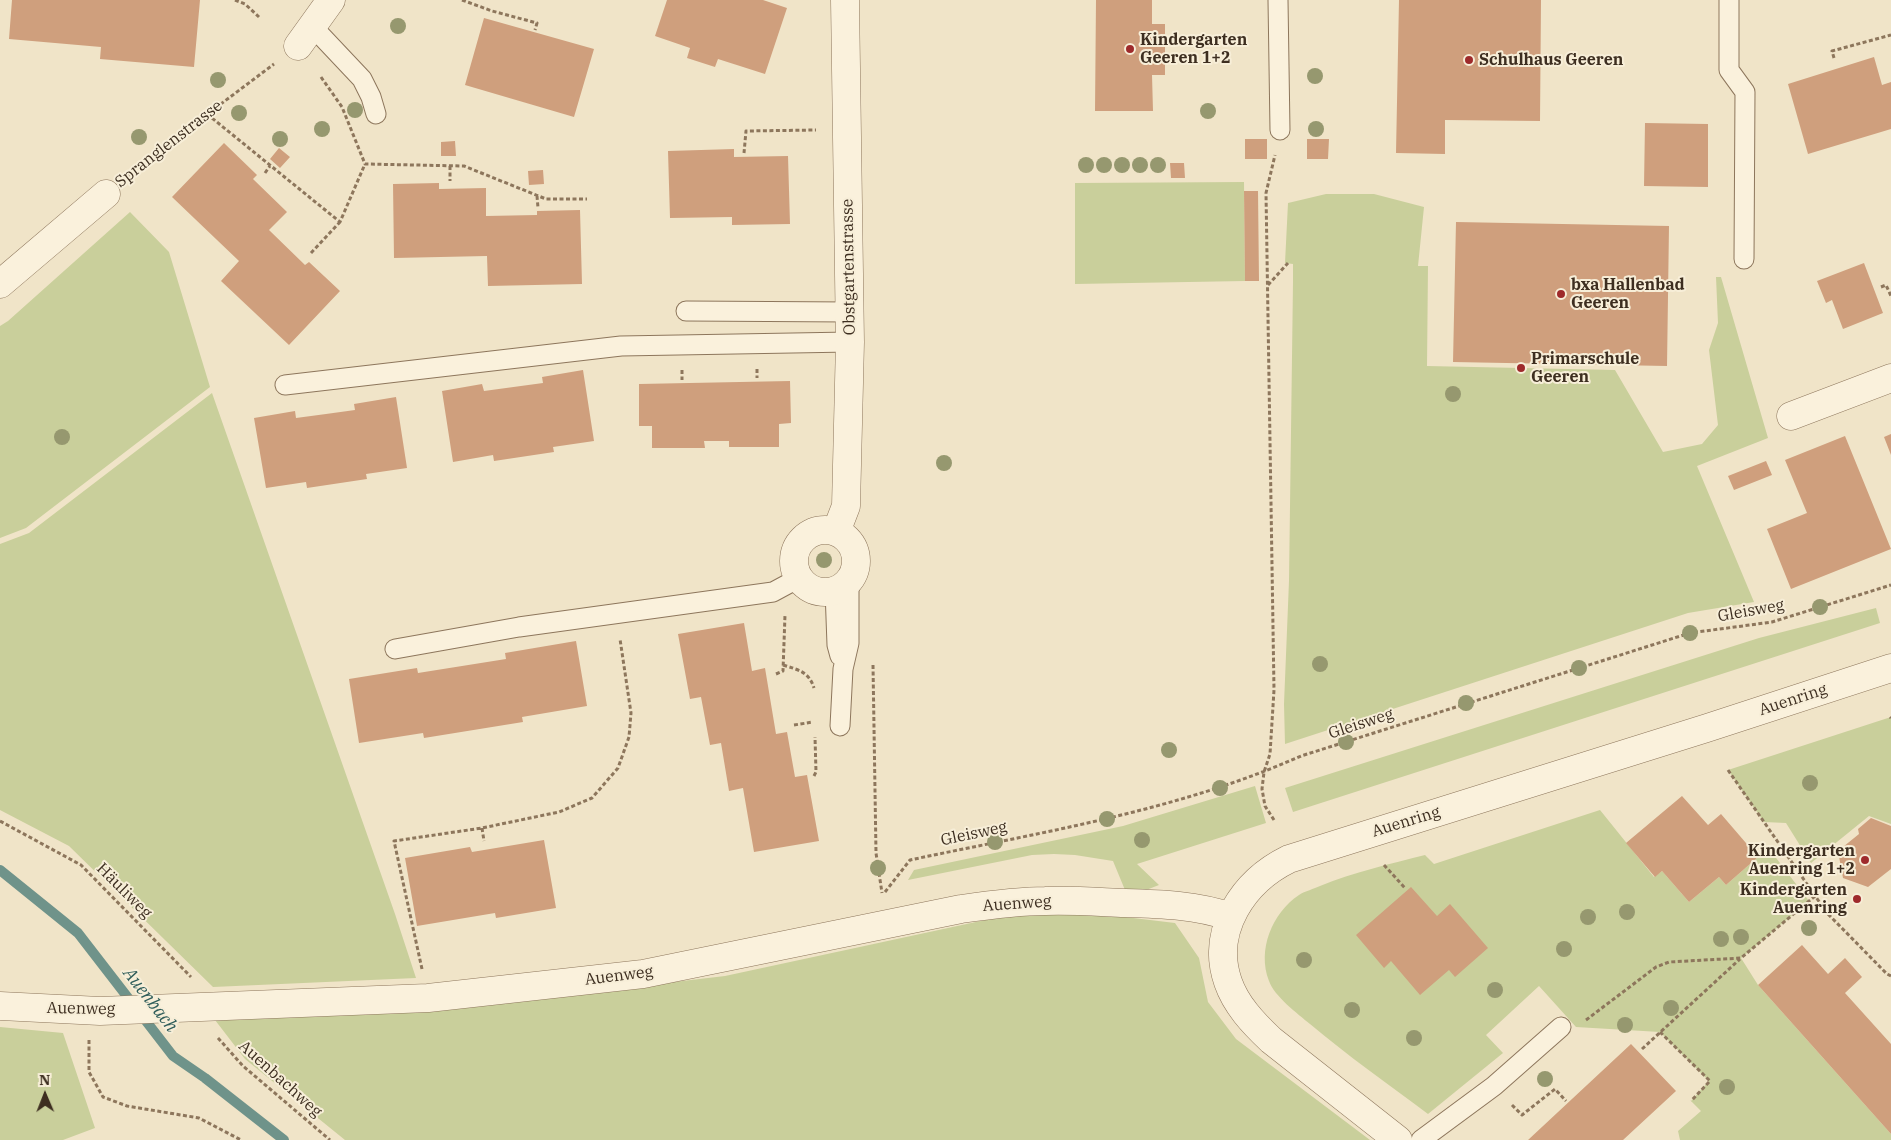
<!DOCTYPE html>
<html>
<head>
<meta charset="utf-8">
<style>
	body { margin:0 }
	#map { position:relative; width:1891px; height:1140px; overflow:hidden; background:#f0e4c8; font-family:"IBM Plex Serif",serif }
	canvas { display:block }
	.north { position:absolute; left:20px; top:1070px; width:50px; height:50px; -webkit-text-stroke:4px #f7eed8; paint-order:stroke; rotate:359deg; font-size:14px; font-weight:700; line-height:20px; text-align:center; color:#3d2e20 }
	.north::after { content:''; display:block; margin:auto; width:18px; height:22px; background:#3d2e20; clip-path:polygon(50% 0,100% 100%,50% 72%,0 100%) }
</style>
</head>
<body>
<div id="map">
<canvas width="1891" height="1140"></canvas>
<div class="north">N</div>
</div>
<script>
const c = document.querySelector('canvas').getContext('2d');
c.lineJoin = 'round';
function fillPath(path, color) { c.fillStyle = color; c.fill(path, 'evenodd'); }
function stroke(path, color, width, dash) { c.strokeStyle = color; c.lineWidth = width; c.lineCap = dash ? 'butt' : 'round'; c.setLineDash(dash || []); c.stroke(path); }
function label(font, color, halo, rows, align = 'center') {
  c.font = font + ' "IBM Plex Serif",serif'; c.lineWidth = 4; c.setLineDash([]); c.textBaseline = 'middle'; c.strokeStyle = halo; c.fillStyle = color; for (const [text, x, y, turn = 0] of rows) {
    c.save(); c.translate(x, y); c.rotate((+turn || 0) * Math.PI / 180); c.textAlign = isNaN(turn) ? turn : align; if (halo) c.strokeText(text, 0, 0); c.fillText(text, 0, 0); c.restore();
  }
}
fillPath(new Path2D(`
	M1244 182 1245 281 1075 284V183Z
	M1326 194H1374L1424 207 1418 266H1428L1427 366 1615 370 1663 452 1702 444 1718 425 1709 350 1718 323 1716 277H1721L1768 438 1697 466 1754 602 1688 613 1285 744 1284 704 1289 581 1293 282V264L1285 263 1288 203Z
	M130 212 169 252 210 387 26 528 0 538V326L8 321Z
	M212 393 395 914 416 978 213 987 69 846 0 810V544L29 533Z
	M1876 608 1880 623 1293 812 1285 788 1759 638Z
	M1891 717V824L1869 816 1811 863 1786 823 1764 822 1728 770Z
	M1255 786 1266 823 1137 864 1159 885 1141 892 1125 890 1113 861 1075 855 1054 854 1032 855 908 880 914 870 1123 826Z
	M1600 810 1654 877 1662 871 1689 902 1719 877 1726 885 1758 857 1770 850 1809 901 1741 958 1758 985 1891 1134V1140H1680L1678 1131 1701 1111 1691 1101 1709 1081 1660 1032 1576 1027 1539 986 1486 1035 1503 1053 1428 1114C1388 1084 1348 1056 1310 1024 1298 1014 1274 996 1269 981 1257 950 1272 913 1299 895 1305 891 1314 889 1320 886 1354 872 1390 864 1425 855L1434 864Z
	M1075 911 1175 923 1199 958 1208 1002 1236 1039 1370 1140H345L245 1059 215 1020 435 1010 725 976 1013 914Z
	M0 1027 63 1033 95 1128 63 1140H0Z`), '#c9cf9b');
stroke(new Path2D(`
	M0 870 78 933 173 1056 205 1078 284 1140`), '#6f938a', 10);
fillPath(new Path2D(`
	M12 0H200L194 67 100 59 101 47 9 39Z
	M667 0H763L787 8 765 74 718 59 715 67 687 58 690 48 655 36Z
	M1096 0H1152V24H1165V75H1152L1153 111H1095Z
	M1399 0H1541L1540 121 1445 120V154L1396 153Z
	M484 18 594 49 574 117 465 85Z
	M1874 57 1882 85 1891 82V129L1808 154 1788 84Z
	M1645 123 1708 124V187L1644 186Z
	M1245 139H1267V159H1245Z
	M1307 139H1329L1328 159H1307Z
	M455 141 456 156H441V142Z
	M224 143 257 175 253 179 287 212 269 230 305 265 309 262 340 291 289 345 221 281 239 261 172 197Z
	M279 148 290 157 280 168 270 159Z
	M734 149V157L788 156 790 224 732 225V217L670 218 668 151Z
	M1170 163H1184L1185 178H1171Z
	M543 170 544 184 529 185 528 171Z
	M439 183V189L486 188V216L537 215V211L580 210 582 284 488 286 487 256 394 258 393 184Z
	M1244 191H1258L1259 281H1245Z
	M1456 222 1669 226 1667 366 1453 362Z
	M1864 263 1883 313 1843 329 1832 300 1826 303 1817 281Z
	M583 370 594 441 553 447 554 452 494 461 493 455 453 462 442 391 482 384 484 391 543 383 542 377Z
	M790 381 791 423 779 424V447H729V441H704L705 448H652V426H639V384Z
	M396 397 407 468 366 474 367 479 307 488 306 482 266 488 254 418 295 411 296 418 326 414 355 410 354 404Z
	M1891 434V455L1884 437Z
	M1845 436 1891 549 1791 589 1767 529 1807 513 1785 460Z
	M1766 461 1772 475 1734 490 1728 476Z
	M744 623 752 671 765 668 776 734 787 732 795 777 807 775 819 841 754 852 743 788 729 791 721 743 710 745 701 697 690 699 678 634Z
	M576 641 587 706 522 717 523 722 424 738 423 733 359 743 349 679 417 668 418 673 506 659 505 653Z
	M1682 796 1708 825 1721 814 1758 857 1726 885 1719 877 1689 902 1662 871 1655 877 1626 843Z
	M1871 818 1891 826V869L1868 887 1843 878 1838 851 1859 834 1858 829Z
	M544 840 556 908 496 918 495 913 417 926 405 858 470 847 472 852Z
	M1411 887 1437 916 1450 904 1488 948 1455 977 1449 970 1420 995 1391 961 1384 968 1356 935Z
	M1802 945 1828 974 1845 958 1862 977 1845 993 1891 1044V1134L1758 985Z
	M1631 1044 1676 1091 1623 1140H1528Z`), '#cf9f7d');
const service = new Path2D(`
	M1278 0 1280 130
	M1729 0V70L1745 92 1744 259
	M312 26 362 79 371 97 376 114
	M686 311 850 312
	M285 385 621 346 850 342
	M835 590 837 645 840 656
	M395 649 519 627 773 592 799 578
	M840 726 843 669 849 643V579
	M1421 1140 1494 1086 1561 1027`);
const minor = new Path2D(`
	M298 46 331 0
	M0 284 106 194
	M1791 416 1891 378
	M794 561a31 31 0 1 1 62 0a31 31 0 1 1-62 0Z
	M836 532 846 506 850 342 845 0
	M0 1006 100 1011 428 998 643 974 961 909C989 905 1017 901 1045 901 1072 900 1099 902 1125 903 1161 904 1197 905 1231 917
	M1398 1140 1271 1040C1253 1023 1236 1005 1228 982 1210 930 1244 881 1289 859L1707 728 1891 668`);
stroke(service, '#8d765c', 21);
stroke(minor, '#8d765c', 29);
stroke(new Path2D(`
	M235 0 245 4 259 17
	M462 0 492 11 537 23 535 30
	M1834 58 1832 51 1891 35
	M321 77 342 107 365 164 464 166 546 199H587
	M207 114 340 222 365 164
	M744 153 746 131 816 130
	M450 166V181
	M265 173 270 166
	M128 176 177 137 274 64
	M537 196 538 208
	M311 253 340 222
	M1268 285 1288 263
	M1881 287 1886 285 1891 296
	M757 369V378
	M682 370V380
	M783 665C799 670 809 672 814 688
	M873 665 876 853 882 893
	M776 674 783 671 785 615
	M1890 717 1891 718
	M794 725 813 722
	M1728 770 1827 913 1887 974 1891 976
	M814 776 816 772 815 737
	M1274 820 1265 806 1262 789 1264 772 1270 754 1274 690 1266 193 1275 155
	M0 821 81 865 191 977
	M482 828 484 841
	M1384 865 1405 888
	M885 892 910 860C1042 832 1177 811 1301 756L1690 633 1772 622 1891 585
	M422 969 394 841 482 828 559 812 592 798 618 768 629 737 631 713 620 639
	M1586 1020 1656 967 1669 962 1741 958 1815 896
	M1660 1032 1710 1081 1691 1101
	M218 1038 243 1066 330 1140
	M89 1040V1072L103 1097 127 1106 199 1118 241 1140
	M1642 1049 1740 959
	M1512 1105 1522 1115 1555 1089 1566 1101`), '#8d765c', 3, [4, 2.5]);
stroke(service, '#faf1dc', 19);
stroke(minor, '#faf1dc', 28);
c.fillStyle = '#96986f';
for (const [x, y] of [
	[398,26],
	[1315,76],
	[218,80],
	[355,110],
	[1208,111],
	[239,113],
	[322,129],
	[1316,129],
	[139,137],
	[280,139],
	[1086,165],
	[1104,165],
	[1122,165],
	[1140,165],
	[1158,165],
	[1453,394],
	[62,437],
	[944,463],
	[824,560],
	[1820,607],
	[1690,633],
	[1320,664],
	[1579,668],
	[1466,703],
	[1346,742],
	[1169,750],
	[1810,783],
	[1220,788],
	[1107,819],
	[1142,840],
	[995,842],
	[878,868],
	[1627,912],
	[1588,917],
	[1809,928],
	[1741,937],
	[1721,939],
	[1564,949],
	[1304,960],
	[1495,990],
	[1671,1008],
	[1352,1010],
	[1625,1025],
	[1414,1038],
	[1545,1079],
	[1727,1087]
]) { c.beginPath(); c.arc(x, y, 8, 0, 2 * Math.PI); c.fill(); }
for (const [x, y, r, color] of [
	[1130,49,5,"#9e2a2b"],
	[1469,60,5,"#9e2a2b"],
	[1561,294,5,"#9e2a2b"],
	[1521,368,5,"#9e2a2b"],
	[1865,860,5,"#9e2a2b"],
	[1857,899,5,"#9e2a2b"]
]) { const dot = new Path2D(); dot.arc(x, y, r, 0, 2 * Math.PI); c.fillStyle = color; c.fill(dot); stroke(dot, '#f7eed8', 2); }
label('bold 16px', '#3d2e20', '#f7eed8', [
	["Kindergarten",1140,40],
	["Geeren 1+2",1140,58],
	["Schulhaus Geeren",1479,60],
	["bxa Hallenbad",1571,285],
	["Geeren",1571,303],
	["Primarschule",1531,359],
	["Geeren",1531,377],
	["Kindergarten",1855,851,"right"],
	["Auenring 1+2",1855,869,"right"],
	["Kindergarten",1847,890,"right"],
	["Auenring",1847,908,"right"]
], 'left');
label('16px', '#3d2e20', '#f7eed8', [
	["Spranglenstrasse",169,144,-38],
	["Obstgartenstrasse",849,267,-91],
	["Gleisweg",1751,611,-10],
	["Auenring",1793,700,-18],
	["Gleisweg",1361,724,-18],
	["Auenring",1406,822,-17],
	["Gleisweg",974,834,-12],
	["Häuliweg",124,891,45],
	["Auenweg",1017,904,-4],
	["Auenweg",619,976,-7],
	["Auenweg",81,1009,1],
	["Auenbachweg",280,1079,42]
]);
label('italic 18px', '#2f5d5a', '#f7eed8', [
	["Auenbach",150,1000,52]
]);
</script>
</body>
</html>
